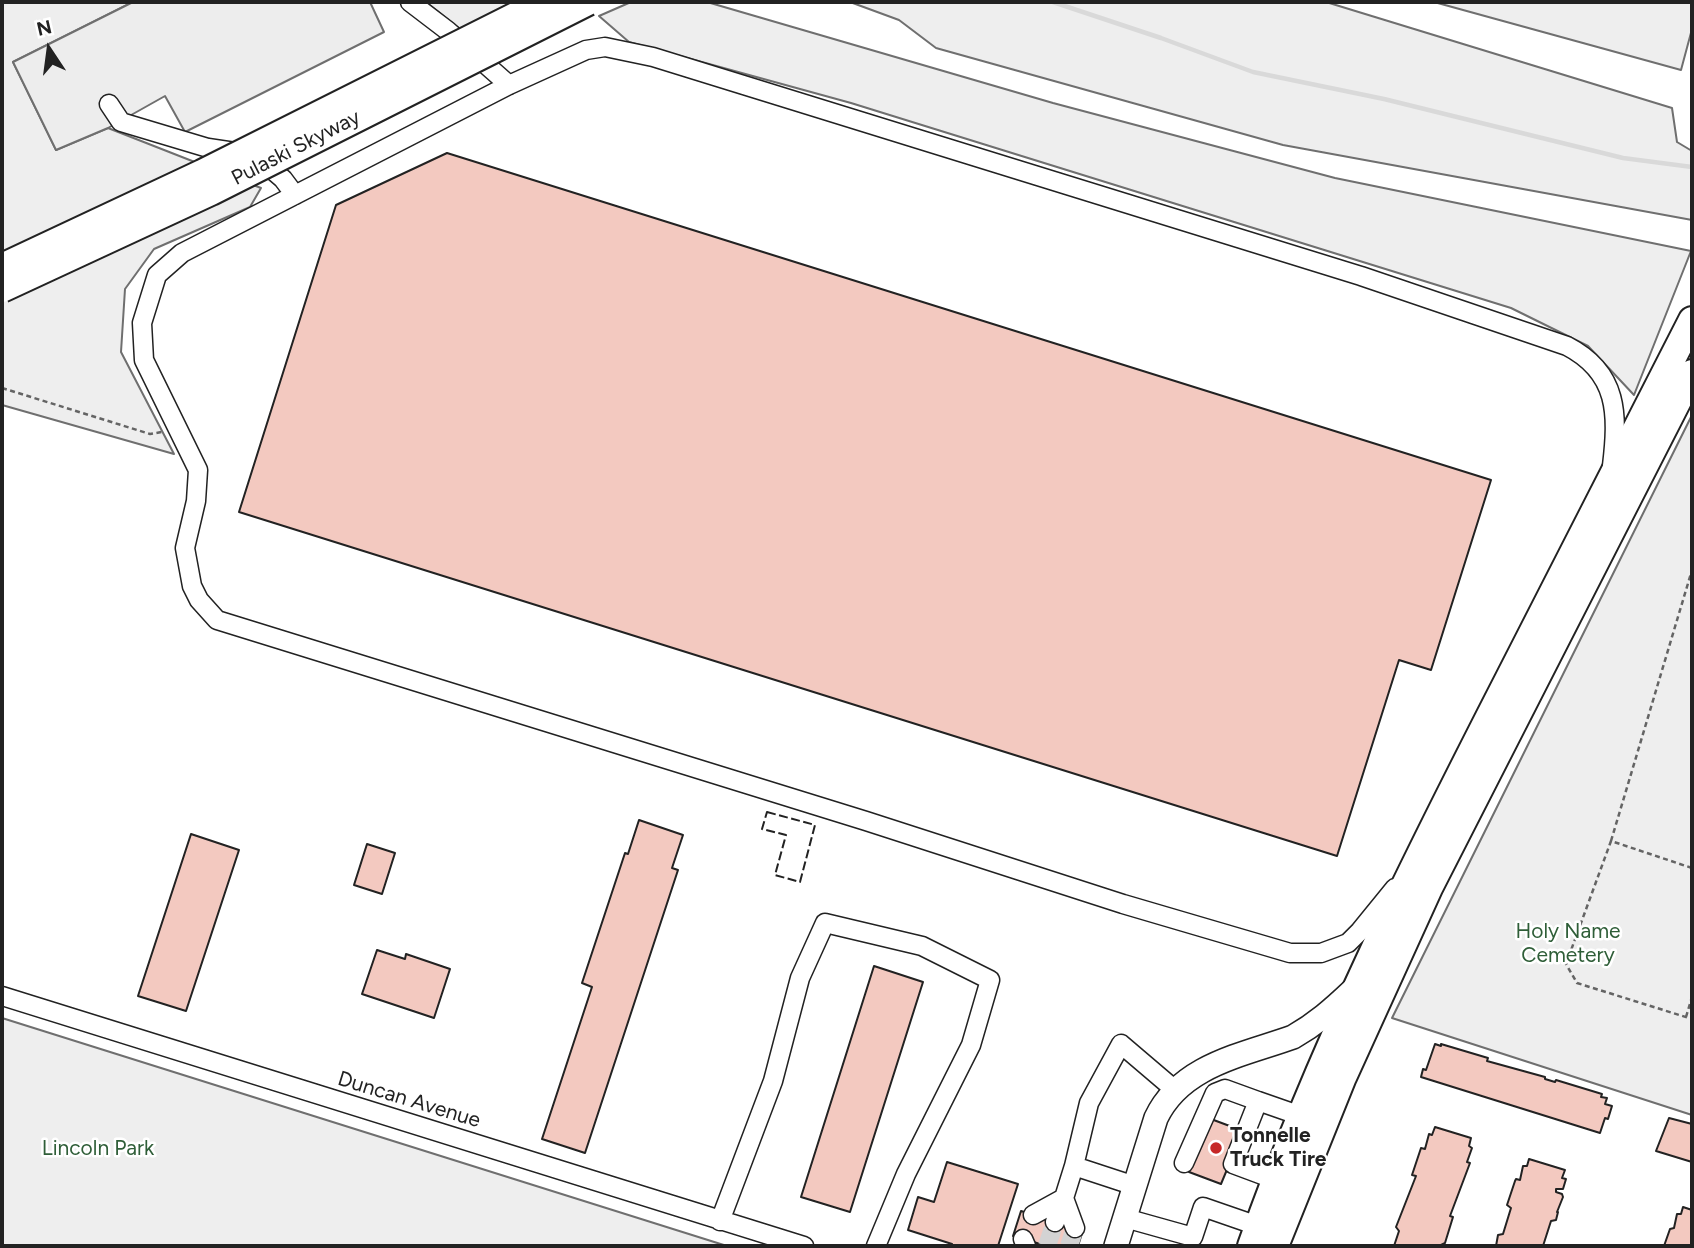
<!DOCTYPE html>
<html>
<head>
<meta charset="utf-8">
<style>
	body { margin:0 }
	#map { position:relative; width:1694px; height:1248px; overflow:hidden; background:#fff; font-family:Figtree,sans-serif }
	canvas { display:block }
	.frame { position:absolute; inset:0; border:4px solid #222; pointer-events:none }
	.north { position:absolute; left:14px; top:14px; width:70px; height:70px; -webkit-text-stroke:5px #fff; paint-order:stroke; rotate:347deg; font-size:19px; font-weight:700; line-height:28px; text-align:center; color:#222 }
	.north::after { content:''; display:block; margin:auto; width:24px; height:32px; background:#222; clip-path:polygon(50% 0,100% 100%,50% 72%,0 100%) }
</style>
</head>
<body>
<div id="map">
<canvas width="1694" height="1248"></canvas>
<div class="frame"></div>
<div class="north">N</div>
</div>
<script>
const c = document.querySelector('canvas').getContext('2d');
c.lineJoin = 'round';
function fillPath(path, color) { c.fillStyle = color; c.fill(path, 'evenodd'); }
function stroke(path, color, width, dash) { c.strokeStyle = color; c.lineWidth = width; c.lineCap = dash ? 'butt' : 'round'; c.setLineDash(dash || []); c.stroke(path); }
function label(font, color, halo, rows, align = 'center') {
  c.font = font + ' Figtree,sans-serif'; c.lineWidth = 5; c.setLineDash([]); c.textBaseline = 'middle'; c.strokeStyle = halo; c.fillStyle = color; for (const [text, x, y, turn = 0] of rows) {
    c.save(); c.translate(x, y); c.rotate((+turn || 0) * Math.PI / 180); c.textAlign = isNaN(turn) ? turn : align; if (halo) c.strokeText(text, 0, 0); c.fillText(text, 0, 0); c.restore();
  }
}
const green = new Path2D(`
	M2 2H133L13 62 56 150 108 128 261 188 250 207 154 249 125 289 121 352 174 454 2 405Z
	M426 2H514L460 29Z
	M631 2H707L1053 103 1335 178 1691 251 1634 395 1588 346 1511 308 851 103 629 42 599 16Z
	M850 2H1326L1672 108 1677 142 1692 151V220L1283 145 936 48 899 20Z
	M1434 2H1692V29L1681 70Z
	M1692 415V1115L1392 1018Z
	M2 1018 727 1246H2Z`);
fillPath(green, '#eee');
stroke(green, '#6f6f6f', 2);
const parking = new Path2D(`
	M133 2H370L384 32 185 132 165 96 108 128 56 150 13 62Z`);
fillPath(parking, '#ededed');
stroke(parking, '#6f6f6f', 2);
stroke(new Path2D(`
	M1053 2 1161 38 1253 72 1384 99 1623 158 1692 167`), '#d9d9d9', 4.5);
const building = new Path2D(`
	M447 153 1491 480 1431 670 1399 660 1337 856 239 512 336 205Z
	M639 820 683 835 672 868 678 870 585 1153 542 1139 592 987 582 983 625 853 628 854Z
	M191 834 239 850 186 1011 138 996Z
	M367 844 395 853 382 894 354 885Z
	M377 950 405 959 406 954 450 969 434 1018 362 994Z
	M874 966 923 982 850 1212 801 1197Z
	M1435 1044 1441 1046V1044L1488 1058 1487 1061 1545 1077V1079L1555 1082 1556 1080 1602 1094 1601 1097 1607 1098 1605 1104 1612 1106 1608 1119 1605 1118 1600 1133 1421 1077 1423 1069 1426 1070Z
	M1669 1118 1692 1124V1162L1656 1151Z
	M1211 1119 1243 1131 1221 1184 1189 1172Z
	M1435 1127 1471 1138 1469 1146 1472 1148 1467 1162 1470 1163 1450 1216 1453 1217 1445 1243 1439 1246H1394L1399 1231 1396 1227 1416 1176 1412 1175 1421 1148 1425 1149 1429 1134 1432 1135Z
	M1529 1159 1565 1170 1562 1178 1566 1179 1563 1189H1556V1192L1562 1194 1563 1197 1557 1212H1558L1556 1220 1551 1221 1543 1246H1496L1498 1235 1503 1234 1511 1208 1507 1205 1515 1181 1516 1179 1520 1180 1523 1166H1527Z
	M947 1162 1018 1184 998 1246H951L952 1244 908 1230 918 1197 934 1202Z
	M1683 1207 1692 1210V1246H1664L1670 1229 1674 1228 1677 1214H1681Z
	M1021 1211 1083 1230 1078 1246H1047L1013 1236Z`);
fillPath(building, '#f3c9c0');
stroke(building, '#222', 2);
stroke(new Path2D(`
	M1047 1246 1055 1222
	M1069 1246 1075 1228`), '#d3d3d3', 18, [18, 9]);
const minor = new Path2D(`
	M410 2 448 31 509 85
	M109 104 121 122 208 148 255 155 283 179 295 195
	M1395 888 1360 931 1348 943 1321 953H1290L1123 904 866 821 217 620 199 600 192 586 185 548 196 501 198 470 144 360 142 323 157 275 182 253 509 85 586 50 605 47 653 57 1361 276 1567 346C1619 373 1618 415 1612 466
	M2 996 804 1246
	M1258 1101 1301 1116
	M1184 1163 1215 1093 1225 1089 1258 1101 1233 1164 1276 1180
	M1074 1166 1089 1103 1121 1044 1175 1090
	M1033 1215 1064 1198
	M1125 1218 1193 1237 1203 1207 1258 1226
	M720 1221 773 1081 800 978 825 923 922 946 990 980 971 1045 906 1174 876 1246
	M1055 1222 1064 1198
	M1075 1228 1064 1198 1074 1166 1135 1186
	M1023 1239 1026 1246`);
const major = new Path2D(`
	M1116 1246 1156 1118C1181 1065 1243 1055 1293 1037 1316 1024 1333 1009 1352 991`);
const highway = new Path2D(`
	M1251 1246C1320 1050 1414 863 1509 678 1570 559 1631 439 1692 320
	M1275 1246 1343 1077 1429 888 1692 373`);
stroke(minor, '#222', 21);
stroke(major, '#222', 26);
stroke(highway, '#222', 30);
stroke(new Path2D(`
	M2 388 150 434 162 432
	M1611 841 1692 570
	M1692 868 1611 841 1566 964 1577 983 1692 1019
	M1686 1017 1692 997`), '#646464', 2.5, [5, 3.5]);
stroke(minor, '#fff', 18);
stroke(major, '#fff', 23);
stroke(highway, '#fff', 26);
const highwayBridge = new Path2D(`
	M2 267 202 173 543 2
	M2 289 211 192 588 2`);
stroke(highwayBridge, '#222', 30, []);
stroke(highwayBridge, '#fff', 26);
stroke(new Path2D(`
	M767 812 815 825 800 882 775 875 786 835 762 829Z`), '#222', 2, [9, 3.5]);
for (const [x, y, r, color] of [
	[1216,1148,7,"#c62828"]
]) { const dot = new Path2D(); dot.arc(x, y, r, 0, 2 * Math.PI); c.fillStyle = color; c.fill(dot); stroke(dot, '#fff', 2.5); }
label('21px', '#222', '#fff', [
	["Pulaski Skyway",296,148,-27],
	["Duncan Avenue",409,1100,17]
]);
label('21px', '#2f5e38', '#fff', [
	["Holy Name",1568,932],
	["Cemetery",1568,956],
	["Lincoln Park",98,1149]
]);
label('bold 21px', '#222', '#fff', [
	["Tonnelle",1230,1136],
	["Truck Tire",1230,1160]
], 'left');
</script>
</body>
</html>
